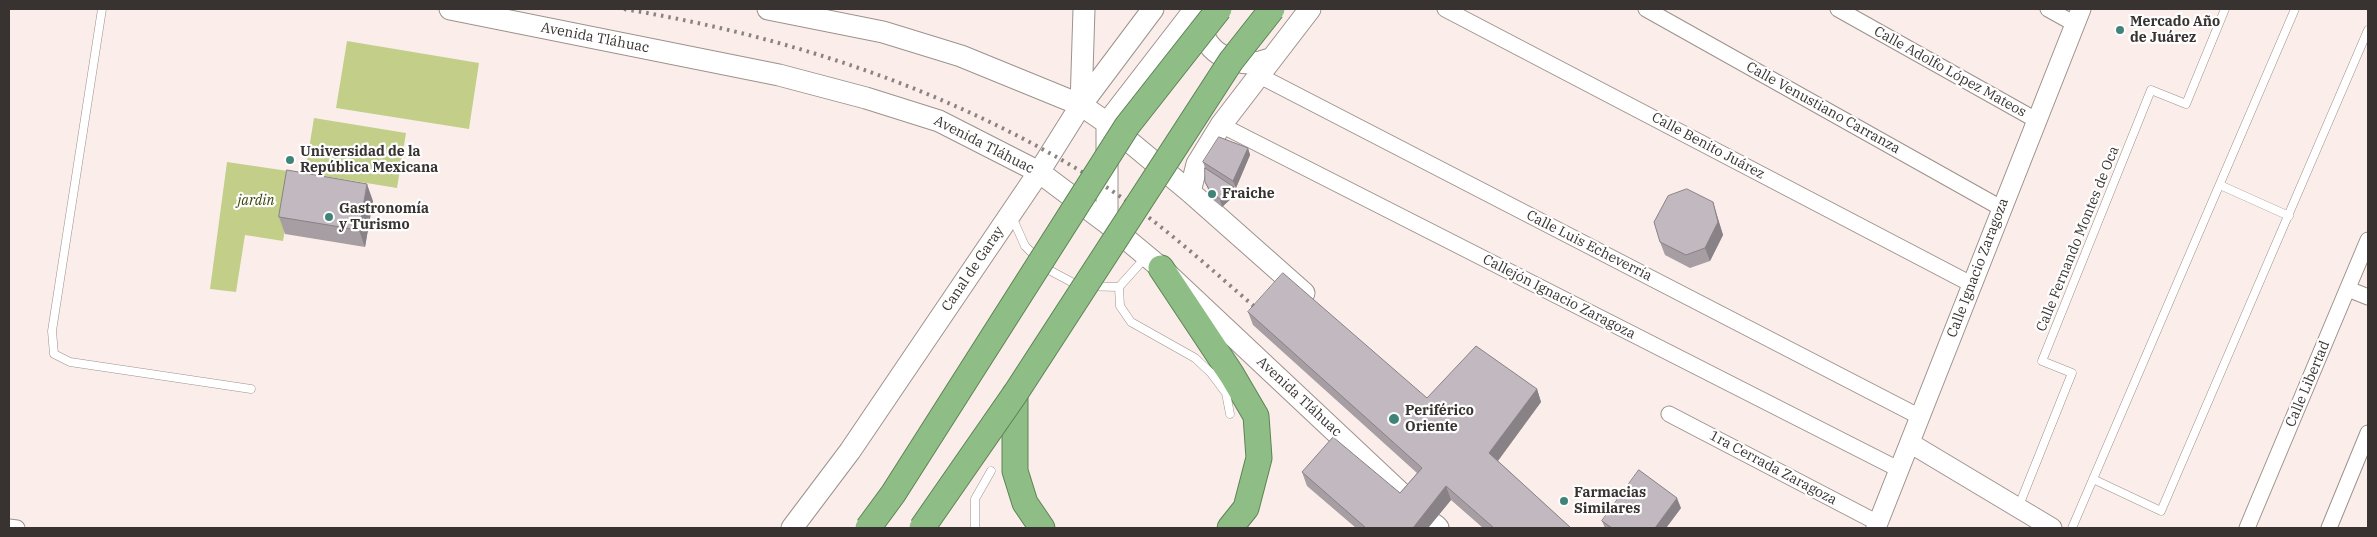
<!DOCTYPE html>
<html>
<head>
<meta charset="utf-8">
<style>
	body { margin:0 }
	#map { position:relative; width:2377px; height:537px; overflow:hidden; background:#fbeeea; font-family:"IBM Plex Serif",serif }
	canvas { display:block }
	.frame { position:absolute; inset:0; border:10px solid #383331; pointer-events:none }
</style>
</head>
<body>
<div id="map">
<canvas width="2377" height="537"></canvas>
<div class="frame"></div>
</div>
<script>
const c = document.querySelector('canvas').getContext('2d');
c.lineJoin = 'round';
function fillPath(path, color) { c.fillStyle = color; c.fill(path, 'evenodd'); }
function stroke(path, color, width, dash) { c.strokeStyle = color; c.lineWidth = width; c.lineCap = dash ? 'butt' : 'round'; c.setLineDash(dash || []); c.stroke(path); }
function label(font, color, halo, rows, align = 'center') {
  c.font = font + ' "IBM Plex Serif",serif'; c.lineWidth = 4.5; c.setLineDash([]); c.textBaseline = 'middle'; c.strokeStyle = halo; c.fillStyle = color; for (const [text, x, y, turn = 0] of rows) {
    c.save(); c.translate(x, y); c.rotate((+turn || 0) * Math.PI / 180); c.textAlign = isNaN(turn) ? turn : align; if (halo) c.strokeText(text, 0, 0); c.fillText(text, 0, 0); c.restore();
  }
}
fillPath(new Path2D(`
	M347 41 479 63 469 129 336 108Z
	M314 118 406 133 397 188 305 173Z
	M227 162 295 172 283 241 245 235 236 292 210 289Z`), '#c3cf88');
const service = new Path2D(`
	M102 9 52 331 54 354 70 362 251 389
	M2220 185 2289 216
	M1012 217 1025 246 1049 270 1079 286 1119 287 1145 258
	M1119 287 1120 306 1131 322 1195 358 1211 373 1226 393 1230 414
	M2093 479 2161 511 2368 30
	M2018 508 2072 373 2042 361 2151 90 2186 104 2225 9
	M975 528V499L991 471
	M2072 528 2295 9`);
const minor = new Path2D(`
	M1445 9 1971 284
	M1646 9 2001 208
	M1838 9 2036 120
	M2048 9 2075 24
	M1258 75 1920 417
	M1221 125 1898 469
	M2348 289 2368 297
	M1669 414 1878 523
	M9 527 17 528
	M2247 528 2368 240
	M2329 528 2368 433`);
const tertiary = new Path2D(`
	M1910 443 2052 528
	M1876 528 2081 9`);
const secondary = new Path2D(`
	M450 9 779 75 866 98 939 121 1039 172 1107 223 1161 268 1407 499
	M768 9 883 32 961 56 1081 105 1107 123 1190 192 1304 293
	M1202 16C1202 22 1202 31 1204 36 1215 61 1248 68 1270 59
	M1081 105 1084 9
	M1190 192 1197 164 1221 125 1310 9
	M1107 223V123L1195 9
	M1435 525 1438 528
	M792 528 850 451 1039 172 1081 105 1153 9`);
const trunk = new Path2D(`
	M1161 268 1232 375 1256 416 1259 458 1246 508 1230 528
	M1015 394V471L1025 503 1042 528`);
stroke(service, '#9d928d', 9);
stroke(minor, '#9d928d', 17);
stroke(tertiary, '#9d928d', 21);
stroke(secondary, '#9d928d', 23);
stroke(trunk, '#5d8355', 27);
stroke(service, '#fff', 8);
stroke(minor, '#fff', 15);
stroke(tertiary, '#fff', 19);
stroke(secondary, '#fff', 21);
stroke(trunk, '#8ebe86', 25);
stroke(new Path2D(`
	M624 9C788 36 950 90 1092 178 1154 216 1208 267 1263 314`), '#8b8380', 4, [2.5, 5]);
const trunkBridge = new Path2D(`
	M868 528 893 494 1127 126 1219 9
	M922 528 1015 394 1231 61 1272 9`);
stroke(trunkBridge, '#5d8355', 27, []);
stroke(trunkBridge, '#8ebe86', 25);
fillPath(new Path2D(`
	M1248 148 1250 155 1236 188 1231 185 1234 187 1236 194 1222 207 1212 199 1208 189 1205 182V168L1203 162Z
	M373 201 365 247 285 234 279 217Z
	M1717 216 1723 235 1710 261 1690 268 1665 255 1660 242Z
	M1248 312 1427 398 1537 389 1541 402 1498 461 1571 528H1483L1451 500 1428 528H1356L1307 486 1302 472 1400 493 1417 473 1253 325Z
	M1681 508 1666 528H1605L1602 521Z`), '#a79ea4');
fillPath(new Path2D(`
	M1248 148 1250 155 1236 188 1233 181Z
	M367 184 373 201 365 247 359 230Z
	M1234 187 1236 194 1222 207 1220 199Z
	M1713 202 1723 235 1710 261 1705 248Z
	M1537 389 1541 402 1494 466 1489 453Z
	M1446 486 1451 500 1428 528H1413Z
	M1677 498 1681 508 1666 528H1655Z`), '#888186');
const building = new Path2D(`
	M1219 137 1248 148 1233 181 1203 162Z
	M1205 168 1234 187 1220 199 1210 191 1205 182Z
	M287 170 367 184 359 230 279 217Z
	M1687 189 1713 202 1718 222 1705 248 1686 255 1660 242 1654 222 1668 196Z
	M1283 273 1427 398 1476 346 1537 389 1489 453 1571 528H1494L1446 486 1413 528H1366L1302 472 1333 437 1400 493 1422 468 1248 312Z
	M1639 470 1677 498 1655 528H1612L1602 521Z`);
fillPath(building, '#c2b8bf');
stroke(building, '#888186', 1);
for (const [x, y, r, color] of [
	[2120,30,5,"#408479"],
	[290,160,5,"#408479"],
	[1212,194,5,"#408479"],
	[329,217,5,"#408479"],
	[1394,419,6,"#408479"],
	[1564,501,5,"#408479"]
]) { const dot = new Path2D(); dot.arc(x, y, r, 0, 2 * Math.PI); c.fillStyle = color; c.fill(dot); stroke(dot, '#fefefe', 2); }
label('bold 14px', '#383331', '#fefefe', [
	["Mercado Año",2130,22],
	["de Juárez",2130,38],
	["Universidad de la",300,152],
	["República Mexicana",300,168],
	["Fraiche",1222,194],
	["Gastronomía",339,209],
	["y Turismo",339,225],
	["Periférico",1405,411],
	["Oriente",1405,427],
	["Farmacias",1574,493],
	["Similares",1574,509]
], 'left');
label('14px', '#383331', '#fefefe', [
	["Avenida Tláhuac",595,38,11],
	["Calle Adolfo López Mateos",1950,72,29],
	["Calle Venustiano Carranza",1823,108,29],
	["Avenida Tláhuac",984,145,27],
	["Calle Benito Juárez",1708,146,28],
	["Calle Fernando Montes de Oca",2078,239,-68],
	["Calle Luis Echeverría",1589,246,27],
	["Calle Ignacio Zaragoza",1978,268,-69],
	["Canal de Garay",973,269,-56],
	["Callejón Ignacio Zaragoza",1559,297,27],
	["Calle Libertad",2308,384,-67],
	["Avenida Tláhuac",1299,397,43],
	["1ra Cerrada Zaragoza",1773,468,28]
]);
label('italic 14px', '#3d440a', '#fefefe', [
	["jardin",256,201]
]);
</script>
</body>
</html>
